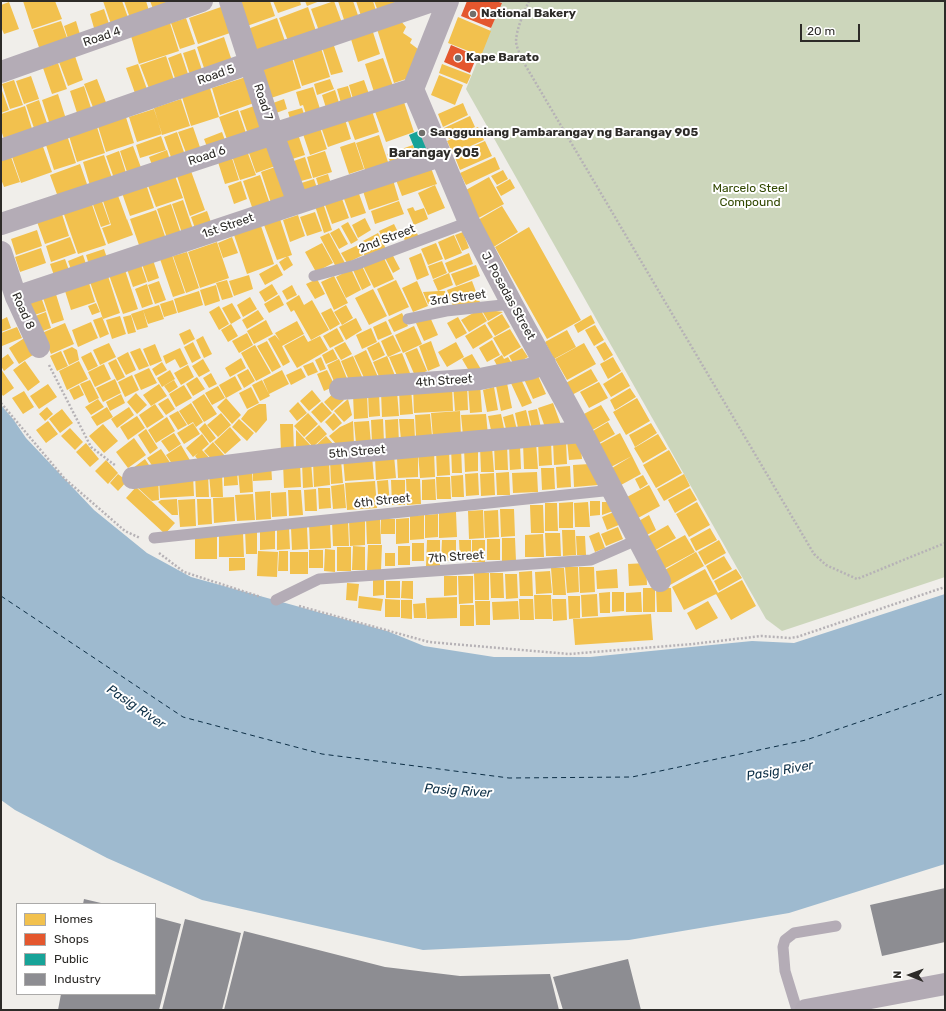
<!DOCTYPE html>
<html>
<head>
<meta charset="utf-8">
<style>
	body { margin:0 }
	#map { position:relative; width:946px; height:1011px; overflow:hidden; background:#f0eeea; font-family:Rubik,sans-serif }
	canvas { display:block }
	.frame { position:absolute; inset:0; border:2px solid #2d2b28; pointer-events:none }
	.legend { position:absolute; left:16px; top:903px; width:140px; height:92px; box-sizing:border-box; background:#fff; border:1px solid #abaaa9; margin:0; padding:5px 7px; list-style:none; font-size:12px; color:#2d2b28 }
	.legend li { display:flex; align-items:center; gap:8px; height:20px }
	.legend b { width:20px; border:1px solid #abaaa9 }
	.north { position:absolute; left:890px; top:955px; width:40px; height:40px; -webkit-text-stroke:3px #fff; paint-order:stroke; rotate:271deg; font-size:11px; font-weight:700; line-height:16px; text-align:center; color:#2d2b28 }
	.north::after { content:''; display:block; margin:auto; width:14px; height:18px; background:#2d2b28; clip-path:polygon(50% 0,100% 100%,50% 72%,0 100%) }
	.scale { position:absolute; left:800px; top:24px; width:60px; height:18px; box-sizing:border-box; border:2px solid #2d2b28; border-top:0; padding-left:5px; font-size:12px; line-height:14px; white-space:nowrap; color:#2d2b28; -webkit-text-stroke:3px #fff; paint-order:stroke }
</style>
</head>
<body>
<div id="map">
<canvas width="946" height="1011"></canvas>
<div class="frame"></div>
<ul class="legend">
<li><b style="height:11px;background:#f2c14e"></b>Homes</li>
<li><b style="height:11px;background:#e4572e"></b>Shops</li>
<li><b style="height:11px;background:#17a398"></b>Public</li>
<li><b style="height:11px;background:#8d8d92"></b>Industry</li>
</ul>
<div class="north">N</div>
<div class="scale">20 m</div>
</div>
<script>
const c = document.querySelector('canvas').getContext('2d');
c.lineJoin = 'round';
function fillPath(path, color) { c.fillStyle = color; c.fill(path, 'evenodd'); }
function stroke(path, color, width, dash) { c.strokeStyle = color; c.lineWidth = width; c.lineCap = dash ? 'butt' : 'round'; c.setLineDash(dash || []); c.stroke(path); }
function label(font, color, halo, rows, align = 'center') {
  c.font = font + ' Rubik,sans-serif'; c.lineWidth = 4; c.setLineDash([]); c.textBaseline = 'middle'; c.strokeStyle = halo; c.fillStyle = color; for (const [text, x, y, turn = 0] of rows) {
    c.save(); c.translate(x, y); c.rotate((+turn || 0) * Math.PI / 180); c.textAlign = isNaN(turn) ? turn : align; if (halo) c.strokeText(text, 0, 0); c.fillText(text, 0, 0); c.restore();
  }
}
fillPath(new Path2D(`
	M502 1H945V577L782 631 766 619 466 89Z`), '#ccd6bb');
fillPath(new Path2D(`
	M1 405 13 419 26 438 94 510 147 553 191 577 387 631 424 646 494 657H590L752 641 794 643 945 594V864L789 913 629 940 423 950 202 900 107 858 15 810 1 800Z`), '#9ebacf');
fillPath(new Path2D(`
	M23 1H55L62 19 32 29Z
	M103 1H122L130 23 113 30Z
	M124 1H146L150 14 131 21Z
	M150 1H170L155 14Z
	M238 1H270L275 16 247 26Z
	M273 1H300L301 5 278 13Z
	M305 1H320L307 6Z
	M334 1 342 23 319 31 311 9Z
	M338 1H353L360 21 346 26Z
	M356 1H373L377 14 362 19Z
	M374 1H398L378 11Z
	M9 2 19 29 4 34 1 27V5Z
	M221 7 230 33 198 44 189 18Z
	M308 7 316 31 288 41 279 18Z
	M104 9 111 30 96 35 90 14Z
	M458 17 491 31 481 56 448 43Z
	M186 18 195 44 180 49 171 23Z
	M277 18 286 44 254 56 245 30Z
	M400 20 406 27 403 33 412 39 410 43 418 49 412 77 394 83 377 29Z
	M61 21 70 46 42 56 33 30Z
	M76 21 82 41 70 45 64 26Z
	M170 23 179 51 139 64 131 36Z
	M372 29 380 54 358 62 350 36Z
	M224 37 233 64 206 74 197 47Z
	M333 43 343 72 331 75 322 47Z
	M321 48 330 77 302 86 293 57Z
	M195 49 203 73 191 78 183 53Z
	M181 53 190 80 177 84 168 58Z
	M75 56 83 80 68 86 59 62Z
	M166 56 175 83 150 91 140 65Z
	M292 58 301 88 271 98 261 68Z
	M383 58 393 86 374 92 365 64Z
	M58 63 67 89 52 94 43 68Z
	M138 64 148 92 136 96 126 68Z
	M442 64 471 75 467 84 439 73Z
	M439 75 463 85 455 105 431 95Z
	M31 76 39 99 24 104 16 81Z
	M246 77 254 103 220 115 212 88Z
	M97 79 107 105 94 110 84 84Z
	M330 79 334 89 317 95 314 84Z
	M14 80 23 105 10 109 2 84Z
	M364 80 369 94 353 99 349 85Z
	M84 86 92 111 78 116 70 91Z
	M348 86 352 99 341 103 337 89Z
	M313 87 321 112 307 117 303 105 300 106 296 92Z
	M1 88 9 110 1 113Z
	M210 88 219 117 238 110 248 139 229 145 219 117 191 126 182 97Z
	M335 90 340 106 327 111 322 95Z
	M58 94 66 119 50 125 42 100Z
	M402 96 414 132 386 142 373 106Z
	M181 99 190 126 162 135 154 108Z
	M284 99 287 109 276 113 273 103Z
	M39 100 48 126 35 131 26 105Z
	M463 103 468 115 443 127 438 114Z
	M370 105 379 132 355 140 345 113Z
	M25 106 33 132 5 142 1 130V114Z
	M254 106 263 132 249 137 240 111Z
	M302 108 305 117 291 122 288 112Z
	M154 109 162 134 137 142 129 117Z
	M343 113 351 139 328 147 319 121Z
	M125 114 134 143 106 152 97 123Z
	M470 116 475 127 449 139 444 128Z
	M97 127 105 153 77 162 69 136Z
	M193 127 202 153 188 158 178 132Z
	M478 127 484 140 453 154 447 141Z
	M296 128 305 155 289 160 280 134Z
	M320 128 327 149 310 155 303 134Z
	M177 132 186 158 173 163 164 137Z
	M222 132 227 146 209 152 204 139Z
	M67 135 76 163 54 170 45 142Z
	M379 135 389 165 366 173 356 143Z
	M161 136 166 150 140 158 136 145Z
	M41 141 52 172 21 183 10 151Z
	M485 141 492 156 460 170 454 155Z
	M270 142 278 165 256 173 248 150Z
	M355 142 364 169 349 174 340 147Z
	M413 145 417 158 392 167 387 154Z
	M133 146 143 173 129 178 120 151Z
	M246 148 256 175 240 180 231 153Z
	M167 150 171 164 154 170 149 157Z
	M119 151 127 176 115 181 106 156Z
	M325 151 332 172 313 178 307 157Z
	M10 154 20 182 4 187 1 179V157Z
	M104 155 113 181 91 189 83 162Z
	M231 155 239 180 225 184 217 159Z
	M305 157 312 178 294 183 288 163Z
	M495 157 500 169 466 185 460 173Z
	M80 164 88 187 58 197 50 175Z
	M278 166 289 197 271 203 261 172Z
	M431 168 437 184 402 196 396 180Z
	M503 170 508 179 497 185 491 176Z
	M191 171 205 210 190 216 177 176Z
	M174 173 183 198 156 207 147 183Z
	M328 174 332 187 320 191 316 178Z
	M260 175 270 204 253 210 243 181Z
	M489 177 504 204 475 220 466 190Z
	M314 179 318 191 300 197 295 185Z
	M510 179 515 188 501 196 496 187Z
	M393 180 399 200 369 210 363 191Z
	M145 181 154 208 130 216 121 190Z
	M241 181 247 199 234 204 228 186Z
	M435 185 445 208 428 215 418 193Z
	M116 190 127 220V219L133 235 108 244 102 228 111 225 101 195Z
	M358 191 366 213 351 218 343 196Z
	M89 196 106 245 78 254 61 206Z
	M100 196 110 224 101 227 91 199Z
	M341 196 349 218 332 224 324 202Z
	M183 200 194 232 183 236 172 204Z
	M399 201 404 214 375 224 371 211Z
	M323 203 332 230 324 233 315 206Z
	M171 204 182 237 168 241 157 209Z
	M502 206 518 232 487 251 471 224Z
	M413 207 415 211 424 208 428 219 414 225 407 209Z
	M156 210 166 239 140 248 130 219Z
	M61 211 69 236 45 244 36 219Z
	M207 211 213 228 197 234 191 217Z
	M315 212 322 231 307 236 300 217Z
	M298 215 305 236 290 242 283 220Z
	M365 218 371 230 358 238 352 225Z
	M280 219 292 255 277 260 264 225Z
	M348 222 358 240 351 244 341 226Z
	M394 224 400 236 385 243 379 231Z
	M261 226 274 264 247 274 234 235Z
	M413 226 419 237 406 243 401 232Z
	M529 227 581 320 547 339 495 247Z
	M339 228 348 244 339 249 330 233Z
	M37 230 42 246 16 255 11 239Z
	M463 232 469 248 462 251 455 235Z
	M329 233 345 263 336 267 320 237Z
	M378 233 386 249 366 259 359 243Z
	M454 235 462 253 445 260 438 242Z
	M70 237 76 253 51 262 46 246Z
	M232 237 238 253 223 258 218 243Z
	M217 242 229 278 200 288 188 252Z
	M322 243 333 263 316 272 305 252Z
	M436 243 443 259 428 265 421 249Z
	M358 245 363 255 347 263 341 253Z
	M41 248 46 263 20 272 15 257Z
	M104 249 108 261 90 268 86 255Z
	M187 252 199 288 186 293 173 256Z
	M391 252 400 269 393 273 384 256Z
	M421 253 429 275 417 280 409 258Z
	M469 253 473 264 449 273 445 263Z
	M83 255 88 270 73 275 68 261Z
	M172 255 185 293 173 297 160 259Z
	M288 256 293 265 284 271 279 262Z
	M383 256 394 279 374 288 363 266Z
	M65 259 71 276 56 281 50 264Z
	M153 260 159 278 148 282 142 264Z
	M442 261 447 273 433 279 428 266Z
	M277 264 283 275 265 285 259 274Z
	M141 265 147 282 133 287 127 269Z
	M476 265 480 276 456 286 451 274Z
	M362 266 371 285 362 290 353 270Z
	M351 269 361 290 346 298 336 277Z
	M125 270 138 309 123 314 109 275Z
	M449 273 453 285 438 291 433 280Z
	M249 275 253 289 234 296 229 281Z
	M108 276 120 313 103 319 90 282Z
	M334 276 348 303 334 310 321 282Z
	M317 279 325 294 315 299 306 284Z
	M227 280 233 297 222 300 216 283Z
	M396 280 409 307 389 316 377 289Z
	M159 281 166 300 155 304 148 285Z
	M417 281 428 306 413 312 402 288Z
	M472 281 481 305 454 309 447 290Z
	M89 283 95 302 71 310 65 291Z
	M147 284 153 304 142 308 135 289Z
	M272 284 278 294 265 302 259 292Z
	M216 285 220 301 205 306 200 290Z
	M292 285 297 295 287 300 282 291Z
	M373 289 387 316 369 325 355 298Z
	M55 291 64 320 52 324 42 295Z
	M199 291 203 305 178 313 174 299Z
	M439 291H445L448 304H428L423 292Z
	M279 295 284 305 269 313 264 304Z
	M299 295 304 305 312 300 329 330 311 340 294 310 291 312 286 303Z
	M41 297 46 311 29 317 24 303Z
	M250 297 257 309 243 317 237 305Z
	M173 300 177 313 164 317 160 304Z
	M96 303 100 312 92 315 88 306Z
	M232 303 241 318 231 324 222 308Z
	M159 305 164 319 148 324 143 310Z
	M346 305 353 318 342 325 334 312Z
	M219 306 229 324 219 330 209 312Z
	M331 308 340 324 330 330 321 313Z
	M480 309 487 321 469 332 461 320Z
	M481 309 503 312 488 321Z
	M143 310 148 327 137 330 131 314Z
	M258 310 264 319 247 329 242 320Z
	M46 312 51 328 35 334 30 318Z
	M402 313 408 326 394 332 388 320Z
	M502 314 510 327 495 336 487 323Z
	M131 315 136 332 128 334 123 317Z
	M591 315 595 323 578 333 574 325Z
	M120 316 126 334 112 339 106 320Z
	M7 317 11 328 1 332V320Z
	M102 317 109 334 100 338 93 320Z
	M430 317 438 335 424 341 416 323Z
	M458 317 467 333 456 339 447 323Z
	M356 318 362 330 346 340 339 327Z
	M266 320 273 334 254 344 247 331Z
	M297 321 304 334 282 346 290 362 283 366 268 339 275 335 280 341 275 333Z
	M386 321 392 334 378 340 373 327Z
	M91 322 98 338 78 347 72 330Z
	M65 323 74 344 51 354 42 333Z
	M231 324 238 336 228 342 221 330Z
	M485 324 493 337 473 349 465 336Z
	M595 325 604 340 594 346 585 330Z
	M414 326 422 344 403 353 395 335Z
	M17 327 22 338 2 346 1 344V333Z
	M337 328 344 341 330 348 323 336Z
	M371 328 377 342 362 349 356 335Z
	M190 329 195 339 184 345 179 334Z
	M510 329 521 347 504 357 493 338Z
	M567 330 576 347 554 359 545 342Z
	M247 333 253 345 239 353 232 341Z
	M29 335 39 351 19 364 9 348Z
	M304 335 308 342 320 336 328 350 297 368 284 346Z
	M393 335 401 351 388 357 381 341Z
	M203 336 212 354 204 358 196 340Z
	M492 340 500 355 487 362 479 348Z
	M267 341 281 367 272 372 257 346Z
	M431 341 440 366 428 371 419 346Z
	M193 342 201 358 192 363 184 347Z
	M345 342 352 354 341 360 334 348Z
	M379 342 385 355 373 361 367 348Z
	M456 342 464 357 447 367 438 352Z
	M605 342 613 355 604 361 596 347Z
	M109 343 116 357 100 365 93 350Z
	M584 343 596 364 567 380 555 359Z
	M155 344 162 361 150 366 143 349Z
	M255 345 271 373 256 381 241 353Z
	M72 347 77 350 79 360 69 365 63 351Z
	M140 348 149 366 139 370 130 352Z
	M180 348 188 364 180 368 175 359 166 364 163 356Z
	M417 348 427 371 415 376 405 353Z
	M522 348 528 357 514 365 509 356Z
	M333 349 338 359 326 364 322 355Z
	M366 350 378 377 366 382 354 356Z
	M61 351 68 366 57 371 50 356Z
	M91 352 98 366 88 371 81 357Z
	M128 352 136 370 126 375 117 358Z
	M402 353 410 373 398 378 389 357Z
	M8 354 14 363 4 371 1 366V359Z
	M472 354 482 371 472 376 462 359Z
	M502 355 504 359 508 357 512 364 500 371 494 360Z
	M353 356 363 379 351 385 341 361Z
	M387 356 396 378 380 379 373 362Z
	M321 357 326 369 320 371 315 360Z
	M613 357 621 371 608 379 600 364Z
	M241 358 246 368 230 377 225 368Z
	M116 359 125 377 117 381 108 363Z
	M203 359 210 371 199 377 192 366Z
	M339 359 348 381 336 386 327 365Z
	M25 361 40 382 28 391 13 370Z
	M79 361 88 379 67 390 59 371Z
	M162 362 167 370 156 376 152 369Z
	M313 362 318 372 308 376 303 366Z
	M104 364 111 379 95 387 88 372Z
	M188 365 194 377 181 385 174 373Z
	M149 368 157 383 141 390 134 375Z
	M301 368 306 377 291 385 286 375Z
	M1 369 14 388 3 396 1 393Z
	M248 369 255 381 244 388 237 375Z
	M591 369 598 381 570 396 564 384Z
	M170 370 175 379 162 387 157 378Z
	M282 370 289 384 269 394 263 380Z
	M327 370 335 386 324 391 317 374Z
	M536 371 546 394 533 399 523 377Z
	M622 372 630 386 611 397 603 384Z
	M211 373 217 384 209 388 203 378Z
	M132 375 139 390 125 397 118 382Z
	M235 376 242 389 226 398 219 385Z
	M197 377 205 389 193 396 186 384Z
	M520 377 532 403 522 407 510 381Z
	M115 379 121 393 103 402 96 388Z
	M90 380 99 398 89 403 80 384Z
	M174 380 178 387 169 393 164 386Z
	M262 380 270 396 260 401 252 385Z
	M599 382 608 398 589 408 580 392Z
	M507 383 512 408 501 411 496 386Z
	M48 384 57 397 39 409 30 396Z
	M159 384 167 396 151 406 143 395Z
	M453 384H467L468 410 455 411Z
	M480 384 482 412 470 413 468 385Z
	M79 385 84 395 74 400 69 390Z
	M184 385 192 398 176 407 169 394Z
	M452 385 453 411 414 413 413 387Z
	M218 386 225 398 212 405 205 393Z
	M251 387 259 403 247 409 239 393Z
	M494 387 498 410 487 412 483 390Z
	M411 388 413 414 400 415 399 389Z
	M630 388 636 397 615 410 610 400Z
	M312 390 321 401 309 411 300 401Z
	M24 391 34 407 23 414 12 398Z
	M336 391 344 400 332 411 324 402Z
	M397 391 399 416 382 417 381 392Z
	M136 393 147 405 137 414 127 402Z
	M367 393 368 418 354 419 353 394Z
	M368 393H379L380 416 369 417Z
	M121 394 125 403 110 411 106 402Z
	M204 394 217 414 204 422 192 402Z
	M168 398 175 409 166 415 158 404Z
	M226 398 241 415 232 424 217 407Z
	M637 398 650 421 626 435 613 412Z
	M98 399 104 407 91 415 85 407Z
	M348 399 352 415 344 422 334 411Z
	M298 402 307 413 297 421 289 411Z
	M322 402 332 413 321 423 311 412Z
	M191 403 203 422 196 427 193 422 188 425 179 411Z
	M553 403 561 425 546 430 538 408Z
	M155 404 164 417 147 428 139 415Z
	M259 404H266L267 420 256 433 241 419 248 410Z
	M601 405 610 420 589 432 580 416Z
	M47 407 53 414 45 421 39 414Z
	M107 407 113 417 97 426 91 417Z
	M129 407 134 415 117 428 111 419Z
	M62 409 73 423 60 433 49 419Z
	M537 409 541 428 532 430 528 411Z
	M526 410 531 430 519 433 515 413Z
	M178 411 187 425 178 430 169 416Z
	M460 411 461 436 433 438 431 413Z
	M221 413 231 425 218 437 207 425Z
	M308 413 318 424 304 437 294 426Z
	M334 413 342 423 333 431 325 422Z
	M430 414 432 436 416 437 415 415Z
	M486 414 488 435 463 436 461 415Z
	M501 414 505 433 492 435 488 416Z
	M513 414 517 430 507 433 503 417Z
	M137 416 145 428 128 440 120 427Z
	M167 417 175 431 156 443 148 430Z
	M239 419 254 433 247 441 232 427Z
	M383 419 384 442 372 443 371 420Z
	M398 419 399 443 386 444 385 420Z
	M399 419H414L415 439 401 440Z
	M48 421 58 434 46 443 36 430Z
	M353 421 354 444 337 445 329 436 340 427Z
	M369 421 371 444H356L354 422Z
	M608 422 615 434 592 447 586 435Z
	M193 423 200 434 184 444 177 433Z
	M205 423 216 438 210 443 199 429Z
	M651 423 657 433 635 447 629 435Z
	M103 424 118 441 104 453 89 436Z
	M280 424H293L294 452H281Z
	M319 425 327 434 313 447 305 438Z
	M230 427 241 440 225 454 214 442Z
	M70 428 83 442 75 450 61 436Z
	M146 429 158 448 150 454 138 435Z
	M296 430 298 432 312 447 296 451Z
	M174 433 181 444 169 452 161 441Z
	M620 433 632 456 609 468 596 446Z
	M202 434 209 444 202 450 215 464 203 466 195 456 198 453 193 457 186 448Z
	M658 434 667 449 643 463 634 448Z
	M326 436 335 446 313 448Z
	M134 438 146 455 128 468 116 452Z
	M580 438 582 459 569 460 567 440Z
	M566 440 567 464 554 465 553 441Z
	M538 441H551L552 465 539 466Z
	M213 442 231 463 216 464 204 451Z
	M536 442 538 469H524L523 443Z
	M86 443 99 459 90 467 76 452Z
	M494 444H507L508 470H495Z
	M181 445 191 462 177 471 166 455Z
	M509 445H520L521 469 510 470Z
	M451 447H461L462 473H452Z
	M478 447V471L465 472 464 448Z
	M480 447H492L494 472H481Z
	M161 449 175 470H155L147 458Z
	M449 450 450 475 437 476 436 451Z
	M669 450 682 473 656 488 643 465Z
	M434 451 435 477 420 478 418 452Z
	M394 455 396 478 376 480 375 457Z
	M372 456 374 479 345 481 343 458Z
	M632 456 641 474 621 485 612 468Z
	M418 457V477L398 478 397 458Z
	M145 459 153 471 133 468Z
	M106 460 118 473 108 484 95 471Z
	M330 460H341L343 483 331 484Z
	M311 461 313 487 303 488 302 462Z
	M329 461 330 485 314 487 313 462Z
	M300 462 301 487 284 488 283 463Z
	M271 463 272 480 253 481V464Z
	M590 464 598 485 574 487 573 465Z
	M570 466 571 487 557 488 556 467Z
	M541 468H554L555 489 542 490Z
	M252 469 253 492 240 493 238 470Z
	M224 471H237L238 485 224 486Z
	M509 472 510 495H497L496 473Z
	M537 472 538 492 513 493 512 473Z
	M478 473 479 495 466 496 465 474Z
	M494 473 495 495 481 496 480 474Z
	M118 474 127 481 118 491 110 483Z
	M195 474H208L209 497H196Z
	M209 474H222L223 497H211Z
	M684 474 690 486 664 501 657 489Z
	M193 475 194 496 160 498 159 477Z
	M463 475 464 497H452L451 476Z
	M643 475 648 484 640 489 635 479Z
	M158 477 159 500 152 501 136 486Z
	M436 477H450L451 499H437Z
	M406 479H420L421 504 407 505Z
	M435 479 436 500H422V480Z
	M388 480 390 505 379 506 377 481Z
	M391 480H405V505H392Z
	M375 481 377 508 347 510 345 483Z
	M344 484 346 508 333 509 331 486Z
	M649 485 660 506 638 518 627 497Z
	M136 487 175 523 165 534 126 498Z
	M318 488H330L331 508 319 509Z
	M690 488 697 500 675 513 668 500Z
	M316 489 317 511H305L304 490Z
	M288 490H301L303 515 289 516Z
	M270 491 271 519 256 520 255 492Z
	M286 492 287 516 272 517 271 493Z
	M253 494 255 520 237 521 235 495Z
	M234 497 235 521 214 523 213 498Z
	M177 499 178 515H172L158 502 161 500Z
	M195 499 196 526 180 527 178 500Z
	M197 499H211L212 524 198 525Z
	M590 501H600V515L590 516Z
	M573 502V528H559V503Z
	M588 502 590 527H575L574 503Z
	M602 502H610L616 510 602 515Z
	M697 502 710 525 689 537 676 514Z
	M545 503H557L558 531H545Z
	M530 505H543L544 533H531Z
	M500 509H514L515 536 501 537Z
	M483 510 484 538 469 539 468 511Z
	M498 510 499 537 485 538 484 511Z
	M616 511 621 524 607 530 602 517Z
	M439 512H456L457 537 439 538Z
	M438 514V537L425 538V515Z
	M424 515V539L410 540V516Z
	M649 515 656 530 645 536 637 522Z
	M366 518H380L381 544H367Z
	M409 518V543L396 544V519Z
	M381 519H395V534H381Z
	M349 520H365V545L350 546Z
	M332 521H348L349 546H333Z
	M330 523 331 548 310 549 309 524Z
	M668 525 676 538 652 552 645 538Z
	M307 527 308 549 292 550 291 528Z
	M618 527 623 539 606 546 601 534Z
	M260 528H275V549L260 550Z
	M289 528 290 549 277 550V529Z
	M710 528 717 540 696 551 690 539Z
	M245 529H257V554H246Z
	M562 530H575L576 555 563 556Z
	M599 532 605 548 595 552 589 536Z
	M217 533V559H195V534Z
	M219 533H243L244 557H219Z
	M545 533H560L561 556H546Z
	M543 534 544 557H525V535Z
	M685 535 695 552 662 570 652 553Z
	M576 536H585L586 555H577Z
	M502 538H515L516 561H502Z
	M487 539H500V560H487Z
	M427 540H440V566H426Z
	M442 540H456V561H441Z
	M459 540H471V561H460Z
	M472 540H485V562H472Z
	M719 540 726 553 705 565 698 552Z
	M412 543H424V561H412Z
	M368 545H382L381 570H367Z
	M353 546 365 547V570H352Z
	M398 546H410V565H398Z
	M337 547H351V571H337Z
	M325 549 335 550V572L324 571Z
	M309 550H323V568H309Z
	M258 551 278 552 277 577 257 576Z
	M279 551H288V571H278Z
	M290 552H308V574H290Z
	M696 552 704 566 670 585 663 571Z
	M385 553H395V566H385Z
	M724 556 732 569 713 580 706 566Z
	M229 558H245V570L229 571Z
	M646 563 647 585 629 586 628 564Z
	M565 567H578L579 592 567 593Z
	M579 567H594L595 592 580 593Z
	M551 568H564L566 595H553Z
	M617 569 618 588 597 589 596 571Z
	M705 569 718 593 684 610 672 587Z
	M736 569 742 578 719 591 714 581Z
	M532 571 533 596H520L519 572Z
	M550 571 552 593 536 594 535 572Z
	M474 573H489V600H475Z
	M490 573H503L504 598H491Z
	M505 574H517L518 598 506 599Z
	M444 576H457V595L444 596Z
	M458 576H473V603L459 604Z
	M373 580H384V595L373 596Z
	M742 580 756 606 731 620 716 594Z
	M386 581H400V598H386Z
	M402 581H413V599L401 598Z
	M347 583 359 584 357 601 346 600Z
	M643 588H655V612H643Z
	M656 588H671L672 612H657Z
	M610 592V613H600L599 593Z
	M612 592H624V611L612 612Z
	M641 592 642 612H626V593Z
	M597 594 598 616 582 617 581 595Z
	M534 595H551L552 619H535Z
	M359 596 383 599 381 611 358 608Z
	M568 596H580V618L569 619Z
	M457 597V618L427 619 426 598Z
	M385 599 400 600V617H385Z
	M519 599H533L534 620H520Z
	M552 599H566L567 620 553 621Z
	M401 600H412V619L401 618Z
	M475 601H490V625H476Z
	M518 601 519 619 493 620 492 602Z
	M708 601 718 618 696 630 687 613Z
	M425 603 426 618H414L413 604Z
	M460 605H474V626H460Z
	M651 614 653 640 575 645 573 619Z`), '#f2c14e');
fillPath(new Path2D(`
	M467 1H496L502 3 491 28 461 16Z
	M451 45 477 56 470 73 444 62Z`), '#e4572e');
fillPath(new Path2D(`
	M423 129 433 152 418 157 409 135Z`), '#17a398');
fillPath(new Path2D(`
	M945 888V942L882 956 870 905Z
	M84 899 101 903V904H83Z
	M155 917 181 924 159 1010H58L61 994H155Z
	M185 919 241 933 222 1010H162Z
	M244 931 385 967 460 976 550 974 559 1010H224Z
	M628 959 641 1010H563L553 977Z`), '#8d8d92');
stroke(new Path2D(`
	M1 596 183 717 322 754 509 778 632 777 806 740 945 693`), '#0d2f46', 1, [5, 4]);
stroke(new Path2D(`
	M529 1C524 12 516 30 516 42 517 49 521 56 524 63L814 554 826 565 857 579 945 543
	M49 365 91 447 116 466
	M1 403 65 479 125 531 140 538
	M159 553 184 572 261 597
	M299 606 429 642 569 654 693 644 761 636 790 638 797 637 945 587`), '#b6b2b6', 2.5, [2, 2]);
stroke(new Path2D(`
	M314 276 355 265 386 253 469 222
	M408 319 446 311 512 304
	M154 538 613 490
	M276 600 319 579 591 560 639 539
	M797 1010 785 971 783 947 785 940 794 933 836 926`), '#b4acb6', 11);
stroke(new Path2D(`
	M230 1 273 134 298 203
	M448 1 413 89 469 222 512 304 582 432 660 581
	M1 72 202 1
	M1 150 250 63 432 1
	M1 224 273 134 413 89
	M1 252 16 297 39 347
	M16 297 298 203 440 156
	M340 389 480 379 530 369 545 363
	M133 478 288 458 582 432`), '#b4acb6', 22);
stroke(new Path2D(`
	M806 1010 945 984`), '#b2aab4', 22);
for (const [x, y, r, color] of [
	[473,14,4,"#716f6c"],
	[458,58,4,"#716f6c"],
	[422,133,4,"#716f6c"]
]) { const dot = new Path2D(); dot.arc(x, y, r, 0, 2 * Math.PI); c.fillStyle = color; c.fill(dot); stroke(dot, '#fff', 1.5); }
label('bold 12px', '#2d2b28', '#fff', [
	["National Bakery",481,14],
	["Kape Barato",466,58],
	["Sangguniang Pambarangay ng Barangay 905",430,133]
], 'left');
label('12px', '#2d2b28', '#fff', [
	["Road 4",102,37,-19],
	["Road 5",216,75,-19],
	["Road 7",263,102,72],
	["Road 6",207,156,-18],
	["1st Street",228,226,-19],
	["2nd Street",387,239,-21],
	["J. Posadas Street",508,296,61],
	["3rd Street",458,298,-8],
	["Road 8",23,311,66],
	["4th Street",444,381,-4],
	["5th Street",357,452,-5],
	["6th Street",382,501,-6],
	["7th Street",456,557,-4]
]);
label('12px', '#314800', '#fff', [
	["Marcelo Steel",750,189],
	["Compound",750,203]
]);
label('bold 13px', '#2d2b28', '#fff', [
	["Barangay 905",434,153]
]);
label('italic 13px', '#0d2f46', '#fff', [
	["Pasig River",136,707,34],
	["Pasig River",780,771,-10],
	["Pasig River",458,791,4]
]);
</script>
</body>
</html>
